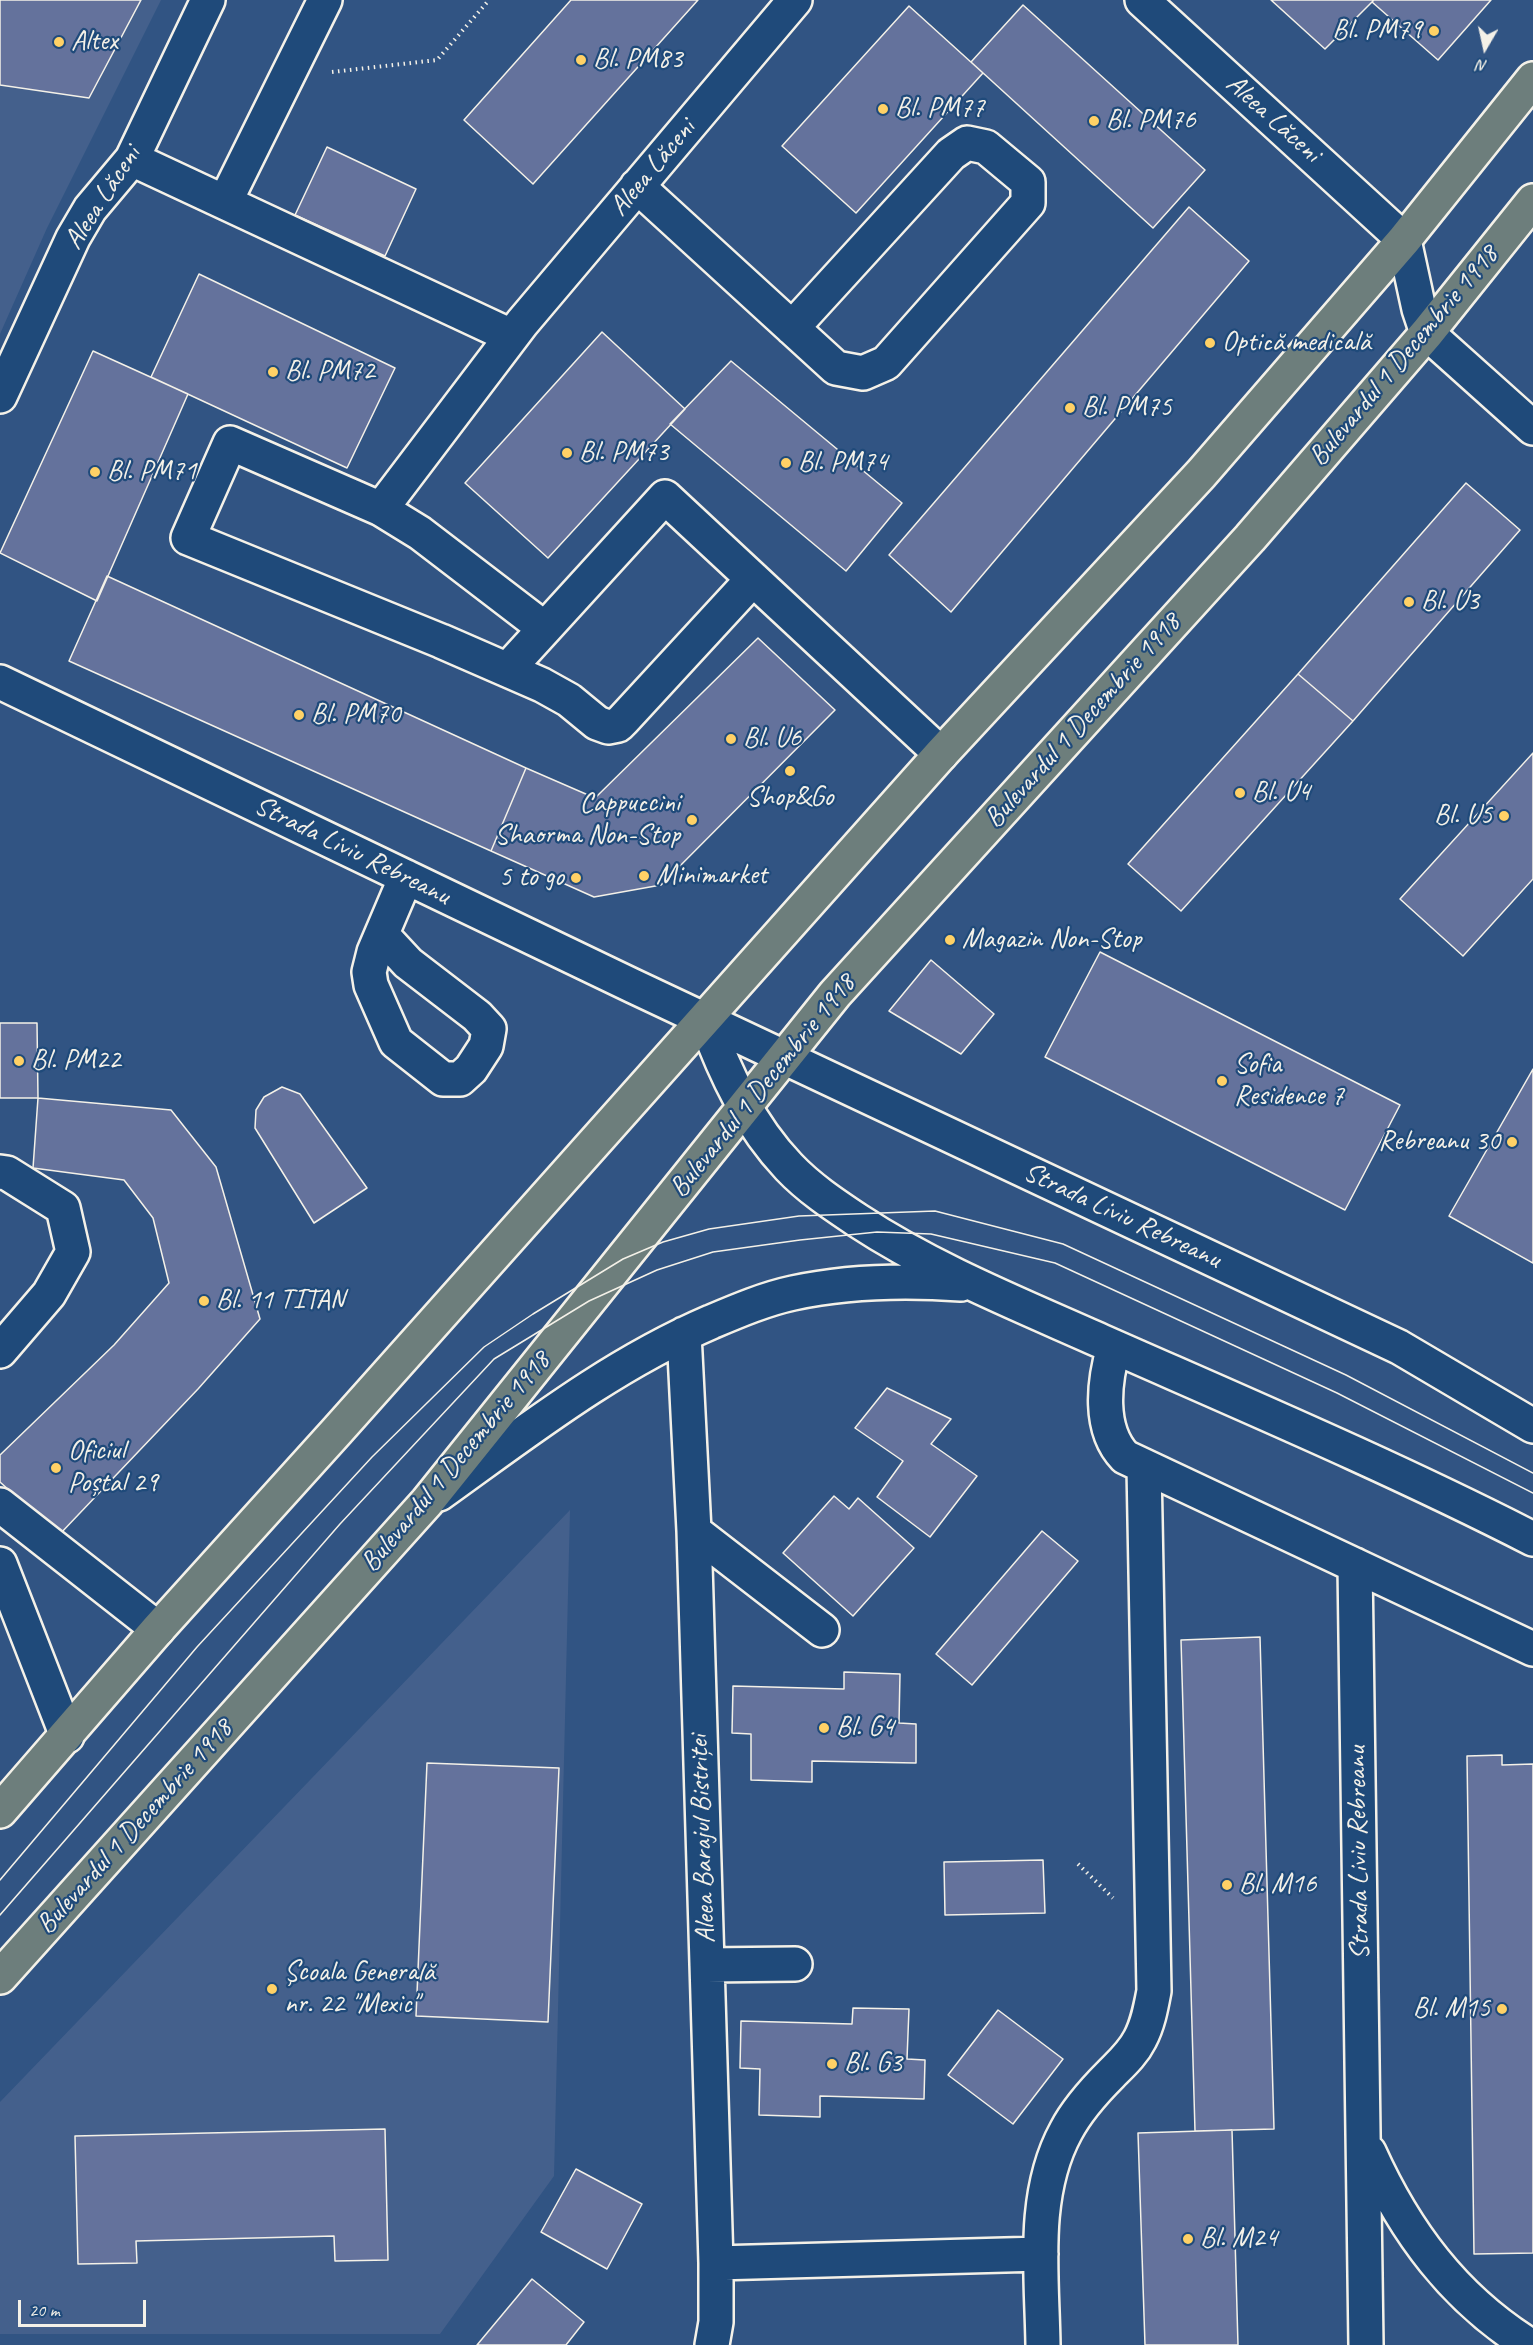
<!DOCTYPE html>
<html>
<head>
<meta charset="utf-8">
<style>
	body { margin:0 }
	#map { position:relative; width:1533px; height:2345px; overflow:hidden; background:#315483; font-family:Caveat,sans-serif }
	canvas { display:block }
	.north { position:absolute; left:1455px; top:18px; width:60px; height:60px; -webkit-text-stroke:4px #1f4a7a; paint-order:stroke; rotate:189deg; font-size:16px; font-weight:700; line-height:24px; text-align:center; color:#f4f1e8 }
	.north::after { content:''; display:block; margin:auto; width:21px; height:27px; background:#f4f1e8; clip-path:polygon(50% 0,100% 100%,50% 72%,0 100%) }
	.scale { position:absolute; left:18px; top:2300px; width:128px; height:27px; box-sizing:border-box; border:3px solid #f4f1e8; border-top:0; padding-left:8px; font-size:18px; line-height:21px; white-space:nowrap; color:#f4f1e8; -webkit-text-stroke:4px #1f4a7a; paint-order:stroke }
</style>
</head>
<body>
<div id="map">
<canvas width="1533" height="2345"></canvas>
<div class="north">N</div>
<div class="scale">20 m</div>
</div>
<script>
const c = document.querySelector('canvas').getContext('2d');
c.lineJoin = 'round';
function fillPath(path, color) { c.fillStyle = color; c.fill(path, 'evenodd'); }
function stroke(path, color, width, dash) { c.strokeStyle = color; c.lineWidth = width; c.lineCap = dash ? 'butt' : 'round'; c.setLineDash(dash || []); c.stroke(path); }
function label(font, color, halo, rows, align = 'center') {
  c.font = font + ' Caveat,sans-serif'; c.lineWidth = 4.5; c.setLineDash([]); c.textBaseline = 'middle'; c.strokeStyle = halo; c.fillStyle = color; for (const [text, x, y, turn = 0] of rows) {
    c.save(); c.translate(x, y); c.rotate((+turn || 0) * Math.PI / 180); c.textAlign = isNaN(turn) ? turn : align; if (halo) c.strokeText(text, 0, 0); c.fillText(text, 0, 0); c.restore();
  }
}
fillPath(new Path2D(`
	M0 0H161L47 228 0 334Z
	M570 1510 554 2176 440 2334H0V2102Z`), '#44608c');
const building = new Path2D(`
	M0 0H141L89 98 0 85Z
	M571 0H698L533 184 464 120Z
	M1271 0H1374L1325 49Z
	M1374 0H1491L1438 60 1372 2Z
	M1023 5 1205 170 1153 228 971 62Z
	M909 6 983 73 856 213 782 146Z
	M327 147 416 189 385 256 295 215Z
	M1189 207 1249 261 951 612 889 555Z
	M199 274 395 368 347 468 151 377Z
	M602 332 685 409 548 558 465 483Z
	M93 351 188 394 97 601 0 553Z
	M731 361 902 503 846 571 670 424Z
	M1466 483 1520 530 1353 721 1298 674Z
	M107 576 526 768 491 851 69 661Z
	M758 638 835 710 661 885 594 897 491 851 526 768 595 798Z
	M1298 674 1353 721 1181 911 1128 864Z
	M1533 753V879L1463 956 1400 899Z
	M1100 952 1400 1105 1345 1210 1045 1057Z
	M931 960 994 1014 961 1054 889 1011Z
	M0 1023H37L38 1098H0Z
	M1533 1069V1263L1449 1216Z
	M282 1087 300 1094 367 1188 314 1223 255 1128 256 1110 264 1097Z
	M38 1098 171 1110 216 1167 260 1319 198 1389 59 1535 0 1482V1455L114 1345 169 1283 153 1218 124 1180 33 1168Z
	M887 1388 951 1419 931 1444 977 1476 930 1537 877 1497 903 1461 855 1428Z
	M834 1496 849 1509 858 1498 914 1548 853 1616 783 1553Z
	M1042 1531 1078 1561 972 1685 936 1654Z
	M1260 1637 1274 2129 1195 2131 1181 1640Z
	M844 1672 900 1674 899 1723 916 1724V1763L812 1761V1782L751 1780V1734L732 1733 733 1686 844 1689Z
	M1502 1755V1765L1533 1764V2253L1474 2254 1467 1756Z
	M427 1763 559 1768 548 2022 416 2016Z
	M1043 1860 1045 1913 945 1915 944 1862Z
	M853 2008 909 2009 907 2059 925 2060 924 2099 820 2096V2117L759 2115 760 2069 740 2068 741 2021 852 2024Z
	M998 2010 1063 2059 1013 2124 948 2075Z
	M385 2129 388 2260 335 2261 334 2236 136 2241 137 2263 78 2264 75 2136Z
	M1232 2130 1238 2345H1145L1138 2133Z
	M576 2169 642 2204 607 2269 541 2232Z
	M532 2279 584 2322 566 2345H477Z`);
fillPath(building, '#64729c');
stroke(building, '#f4f1e8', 1.5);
const minor = new Path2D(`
	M1142 0 1404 240 1419 309 1427 333 1533 428
	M132 159 511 336
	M637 186 836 368 863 373 886 363 1028 203V182L986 147 967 143 951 154 792 328
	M225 202 325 0
	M0 396 73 238 90 209 132 159 208 0
	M381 509 522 323 795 0
	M544 628 420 533 381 509 230 443 188 538 441 641 542 685 569 700 597 723 608 727 618 725 623 720 753 579
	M508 669 665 497 941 754
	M0 682 633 986 1399 1347 1533 1426
	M382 935 408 963 477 1016 489 1029 486 1046 471 1069 460 1079H443L396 1042 371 985 369 972 374 952 406 877
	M705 1019C725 1073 749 1125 789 1167 809 1188 833 1204 857 1220 933 1270 1018 1304 1101 1341 1246 1405 1392 1467 1533 1539
	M0 1172 7 1173 63 1208 73 1252 49 1294 0 1351
	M684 1334 694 1531 716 2263V2322L712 2345
	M1114 1347C1104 1381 1098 1429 1125 1457L1533 1649
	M439 1494C527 1431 611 1365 711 1322 737 1311 765 1299 793 1293 848 1281 904 1280 961 1284
	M0 1505 158 1629
	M694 1531 822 1630
	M0 1564 67 1736
	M1355 1565 1366 2345
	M707 1965 795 1964
	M1369 2152C1405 2232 1454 2298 1529 2345
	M716 2263 1041 2254
	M1043 2345C1042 2274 1031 2195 1066 2131 1077 2110 1095 2090 1111 2074 1122 2063 1133 2053 1140 2039 1148 2024 1151 2007 1154 1991L1144 1467`);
const major = new Path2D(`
	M0 1811 158 1629 337 1431 941 754 1201 474 1404 240 1533 79
	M0 1977 427 1502 835 994 1250 538 1427 333 1533 201`);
stroke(minor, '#f4f1e8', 38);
stroke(major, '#f4f1e8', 38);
stroke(new Path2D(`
	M332 72 437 60 489 0
	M1078 1864 1113 1898`), '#f4f1e8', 4, [1.5, 4.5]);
stroke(minor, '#1f4a7a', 33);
stroke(major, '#6d7e7c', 33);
stroke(new Path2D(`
	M0 1880 197 1647 372 1457 484 1347 533 1314 623 1259 663 1242 709 1229 799 1216 935 1211 1063 1244 1346 1375 1533 1473
	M0 1915 340 1524 494 1359 589 1301 657 1270 713 1252 800 1240 877 1232 931 1234 1055 1263 1337 1393 1533 1493`), '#f4f1e8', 1.5);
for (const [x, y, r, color] of [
	[1434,31,6,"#ffd166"],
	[59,42,6,"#ffd166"],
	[581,60,6,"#ffd166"],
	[883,109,6,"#ffd166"],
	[1094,121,6,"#ffd166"],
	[1210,343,6,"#ffd166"],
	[273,372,6,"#ffd166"],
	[1070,408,6,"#ffd166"],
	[567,453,6,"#ffd166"],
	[786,463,6,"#ffd166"],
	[95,472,6,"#ffd166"],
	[1409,602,6,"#ffd166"],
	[299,715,6,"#ffd166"],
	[731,739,6,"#ffd166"],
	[790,771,6,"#ffd166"],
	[1240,793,6,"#ffd166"],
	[1504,816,6,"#ffd166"],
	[692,820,6,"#ffd166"],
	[644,876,6,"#ffd166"],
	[576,878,6,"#ffd166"],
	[950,940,6,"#ffd166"],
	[19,1061,6,"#ffd166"],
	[1222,1081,6,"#ffd166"],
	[1512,1142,6,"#ffd166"],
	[204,1301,6,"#ffd166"],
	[56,1468,6,"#ffd166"],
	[824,1728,6,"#ffd166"],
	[1227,1885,6,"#ffd166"],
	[272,1989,6,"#ffd166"],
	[1502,2009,6,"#ffd166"],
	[832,2064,6,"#ffd166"],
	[1188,2239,6,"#ffd166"]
]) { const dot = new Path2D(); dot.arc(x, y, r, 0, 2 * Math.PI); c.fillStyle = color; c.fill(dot); stroke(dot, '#1f4a7a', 2); }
label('28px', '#f4f1e8', '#1f4a7a', [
	["Bl. PM79",1422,31,"right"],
	["Altex",71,42],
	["Bl. PM83",593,60],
	["Bl. PM77",895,109],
	["Bl. PM76",1106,121],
	["Optică medicală",1222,343],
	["Bl. PM72",285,372],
	["Bl. PM75",1082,408],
	["Bl. PM73",579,453],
	["Bl. PM74",798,463],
	["Bl. PM71",107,472],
	["Bl. U3",1421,602],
	["Bl. PM70",311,715],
	["Bl. U6",743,739],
	["Bl. U4",1252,793],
	["Shop&Go",790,798,"center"],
	["Cappuccini",680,804,"right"],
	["Shaorma Non-Stop",680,836,"right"],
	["Bl. U5",1492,816,"right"],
	["Minimarket",656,876],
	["5 to go",564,878,"right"],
	["Magazin Non-Stop",962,940],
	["Bl. PM22",31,1061],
	["Sofia",1234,1065],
	["Residence 7",1234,1097],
	["Rebreanu 30",1500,1142,"right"],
	["Bl. 11 TITAN",216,1301],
	["Oficiul",68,1452],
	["Poștal 29",68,1484],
	["Bl. G4",836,1728],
	["Bl. M16",1239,1885],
	["Școala Generală",284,1973],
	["nr. 22 \"Mexic\"",284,2005],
	["Bl. M15",1490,2009,"right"],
	["Bl. G3",844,2064],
	["Bl. M24",1200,2239]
], 'left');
label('28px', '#f4f1e8', '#1f4a7a', [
	["Aleea Lăceni",1273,119,42],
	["Aleea Lăceni",653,168,-50],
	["Aleea Lăceni",103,198,-57],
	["Bulevardul 1 Decembrie 1918",1404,356,-50],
	["Bulevardul 1 Decembrie 1918",1083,721,-48],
	["Strada Liviu Rebreanu",352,851,26],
	["Bulevardul 1 Decembrie 1918",763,1086,-51],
	["Strada Liviu Rebreanu",1122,1216,25],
	["Bulevardul 1 Decembrie 1918",456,1462,-50],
	["Bulevardul 1 Decembrie 1918",135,1827,-48],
	["Aleea Barajul Bistriței",703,1839,-92],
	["Strada Liviu Rebreanu",1359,1853,-91]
]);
</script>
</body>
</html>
